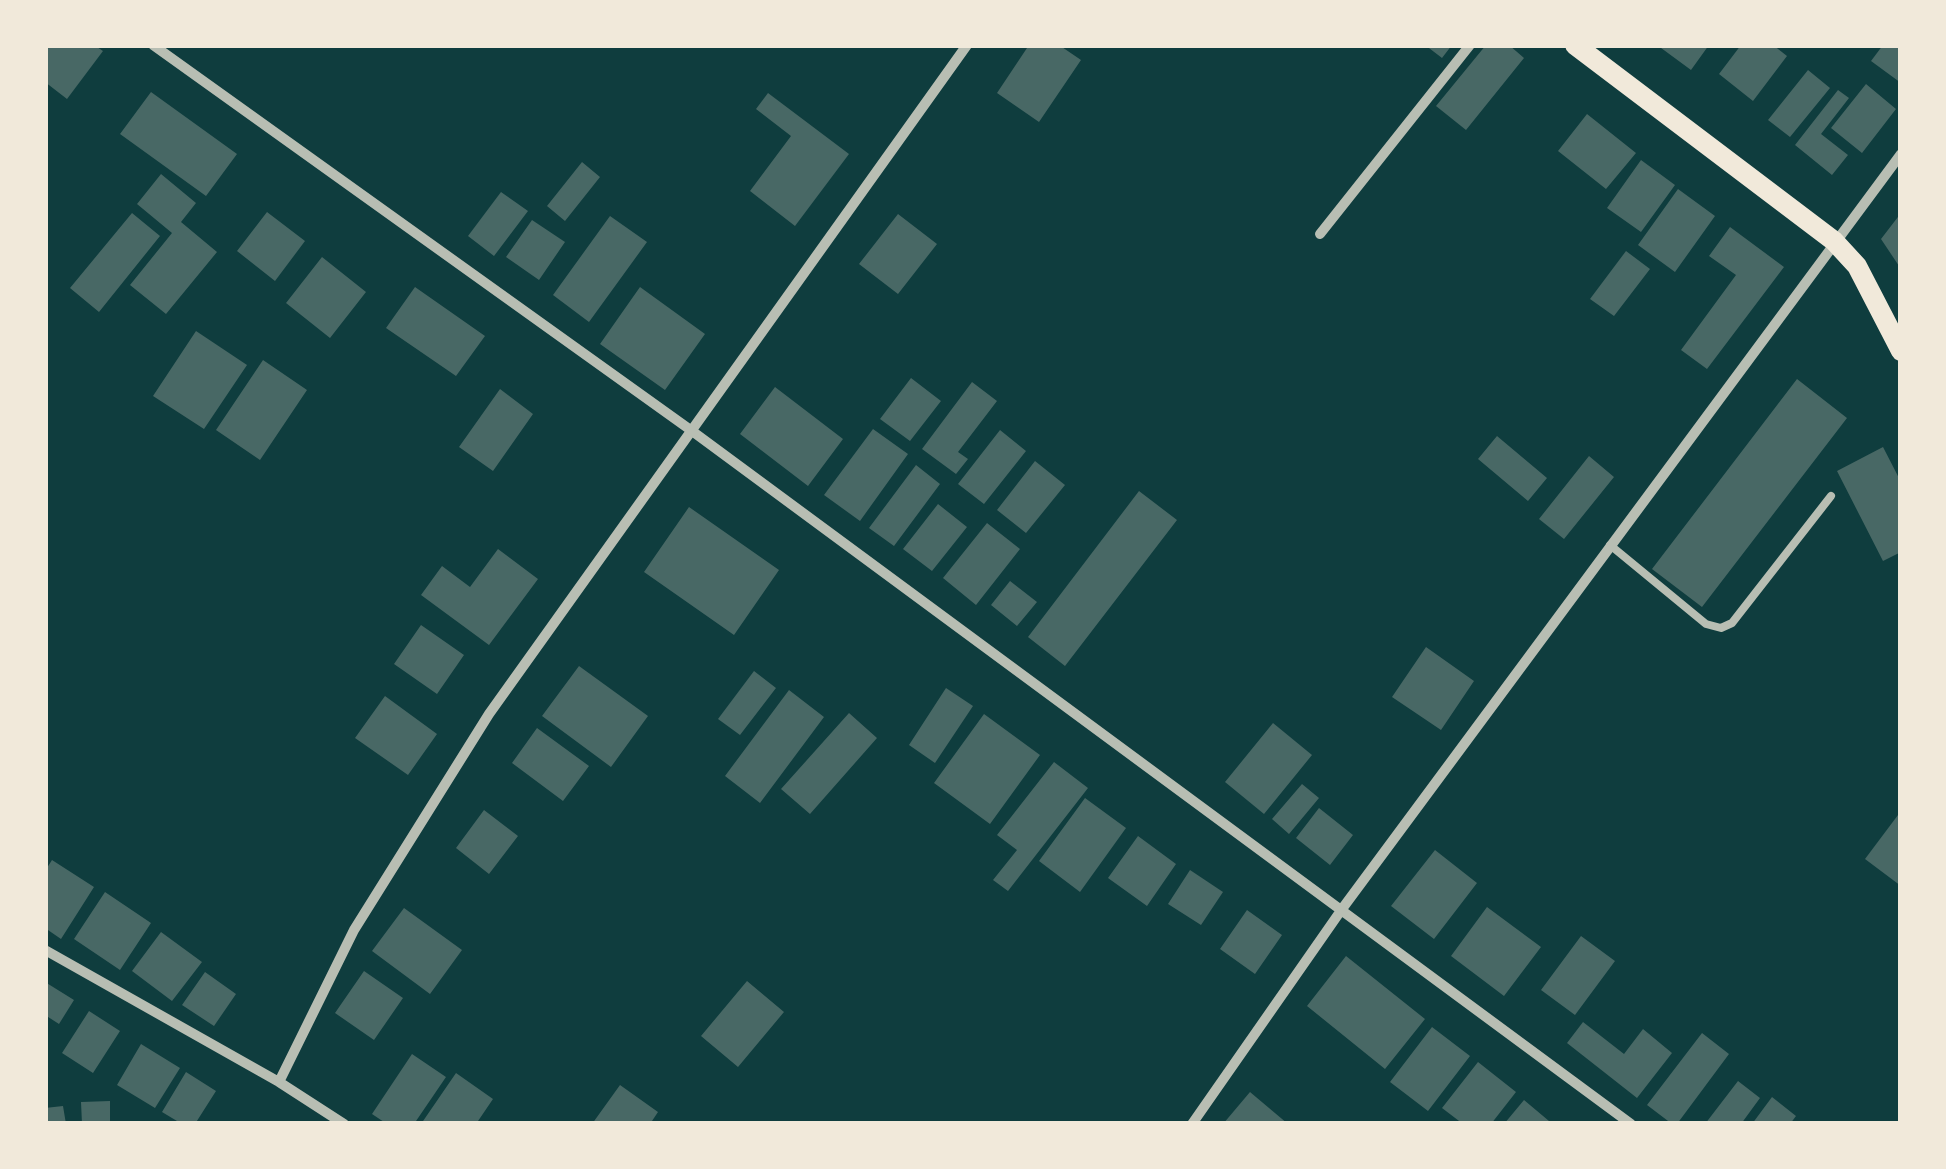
<!DOCTYPE html>
<html>
<head>
<meta charset="utf-8">
<style>
	body { margin:0 }
	#map { position:relative; width:1946px; height:1169px; overflow:hidden; background:#0f3d3e; font-family:Lato,sans-serif }
	canvas { display:block }
	.frame { position:absolute; inset:0; border:48px solid #f1e9da; pointer-events:none }
</style>
</head>
<body>
<div id="map">
<canvas width="1946" height="1169"></canvas>
<div class="frame"></div>
</div>
<script>
const c = document.querySelector('canvas').getContext('2d');
c.lineJoin = 'round';
function fillPath(path, color) { c.fillStyle = color; c.fill(path, 'evenodd'); }
function stroke(path, color, width, dash) { c.strokeStyle = color; c.lineWidth = width; c.lineCap = dash ? 'butt' : 'round'; c.setLineDash(dash || []); c.stroke(path); }
fillPath(new Path2D(`
	M45 45H94L103 51 67 99 45 82Z
	M1029 45H1059L1081 60 1039 122 997 93Z
	M1425 45H1452L1442 58Z
	M1486 45H1509L1524 58 1466 130 1436 106Z
	M1657 45H1709L1691 70Z
	M1741 45H1773L1787 56 1753 101 1719 74Z
	M1883 45H1901V83L1871 61Z
	M1808 70 1830 88 1790 137 1768 120Z
	M1866 84 1896 109 1862 153 1831 128Z
	M1838 90 1849 98 1821 134 1848 155 1832 175 1795 145Z
	M151 92 237 154 206 196 120 134Z
	M768 93 849 154 795 226 750 191 791 136 756 109Z
	M1587 114 1636 153 1606 189 1558 151Z
	M1641 160 1675 185 1641 232 1607 208Z
	M582 162 600 177 565 221 547 206Z
	M161 174 196 203 181 222 217 252 166 314 130 285 172 233 137 204Z
	M1678 189 1715 216 1675 272 1638 245Z
	M501 192 528 211 494 256 468 236Z
	M267 212 305 241 275 281 237 251Z
	M132 213 160 236 99 312 70 288Z
	M1901 213V269L1881 239Z
	M898 214 937 244 898 294 859 264Z
	M610 216 647 242 589 322 553 295Z
	M532 220 565 242 539 280 506 257Z
	M1730 227 1784 267 1707 369 1681 350 1736 275 1709 256Z
	M1626 251 1650 269 1614 316 1590 299Z
	M322 257 366 292 330 338 286 303Z
	M415 287 485 336 456 376 386 328Z
	M640 287 705 334 665 390 600 344Z
	M196 331 247 365 204 429 153 396Z
	M263 360 307 390 260 460 216 430Z
	M911 378 941 401 910 441 880 419Z
	M1797 379 1847 418 1702 607 1652 569Z
	M972 382 997 401 958 452 968 459 956 474 922 449Z
	M775 387 843 439 808 486 740 434Z
	M500 389 533 414 493 471 459 447Z
	M873 429 908 454 860 521 824 495Z
	M1000 430 1026 451 984 504 958 484Z
	M1497 436 1547 478 1528 501 1478 459Z
	M1883 447 1901 482V552L1883 561 1837 471Z
	M1589 456 1614 477 1564 539 1539 519Z
	M1035 461 1065 485 1026 533 997 510Z
	M916 465 940 484 894 546 869 528Z
	M1139 491 1177 520 1065 666 1028 637Z
	M938 504 967 527 932 571 903 549Z
	M689 507 779 570 734 635 644 572Z
	M987 523 1020 549 976 605 943 578Z
	M498 549 538 579 489 645 421 595 442 566 470 587Z
	M1010 581 1037 602 1017 626 991 605Z
	M421 625 464 655 437 694 394 664Z
	M1426 647 1474 681 1441 730 1392 697Z
	M579 666 648 716 611 767 542 716Z
	M754 671 776 688 740 735 718 719Z
	M946 688 973 706 935 763 909 745Z
	M789 690 824 717 760 803 725 776Z
	M385 696 437 734 408 775 355 738Z
	M849 713 877 738 810 814 781 789Z
	M984 714 1040 755 990 824 934 783Z
	M1273 723 1312 755 1264 814 1225 782Z
	M537 728 589 766 563 801 512 763Z
	M1054 762 1088 788 1008 891 993 880 1017 850 997 835Z
	M1302 784 1319 798 1289 834 1272 819Z
	M1085 798 1126 828 1080 892 1039 861Z
	M1319 808 1353 835 1330 865 1296 838Z
	M484 810 518 836 489 874 456 848Z
	M1901 811V886L1865 859Z
	M1138 836 1176 864 1147 906 1108 878Z
	M1435 850 1477 883 1434 939 1391 906Z
	M52 860 94 887 61 939 45 928V871Z
	M1190 870 1223 892 1201 925 1168 904Z
	M105 892 151 923 120 970 74 939Z
	M1487 907 1541 947 1504 996 1451 956Z
	M404 908 462 950 430 994 372 951Z
	M1247 910 1282 935 1255 974 1220 949Z
	M161 932 202 962 172 1001 132 971Z
	M1581 936 1615 961 1575 1015 1541 990Z
	M1346 956 1425 1019 1385 1069 1307 1006Z
	M364 971 403 998 374 1040 335 1013Z
	M205 972 236 994 214 1026 182 1005Z
	M747 981 784 1012 738 1067 701 1036Z
	M45 982 74 1000 59 1024 45 1015Z
	M89 1011 120 1031 93 1073 62 1053Z
	M1583 1022 1624 1054 1643 1029 1672 1053 1637 1098 1567 1043Z
	M1432 1027 1470 1056 1428 1111 1390 1082Z
	M1702 1033 1729 1054 1677 1124H1672L1647 1105Z
	M141 1044 180 1068 155 1108 117 1085Z
	M412 1054 446 1077 414 1124H387L372 1114Z
	M1478 1062 1516 1092 1491 1124H1463L1442 1108Z
	M186 1072 216 1091 195 1124H182L162 1112Z
	M456 1073 493 1099 476 1124H421Z
	M1738 1081 1760 1098 1741 1124H1705Z
	M620 1085 658 1112 650 1124H592Z
	M1250 1092 1288 1124H1223Z
	M1772 1097 1796 1116 1790 1124H1752Z
	M1524 1100 1549 1121 1547 1124H1504Z
	M110 1101V1124H82L81 1102Z
	M63 1106 66 1124H45V1108Z`), '#486865');
stroke(new Path2D(`
	M1610 545 1706 624 1721 628 1732 623 1831 496`), '#b8beb3', 8);
stroke(new Path2D(`
	M153 45 692 431 1631 1124
	M1320 234 1470 45
	M45 950 279 1082 344 1124
	M279 1082 354 930 489 714 967 45
	M1192 1124 1342 909 1901 154`), '#b8beb3', 10);
stroke(new Path2D(`
	M1575 45 1834 241 1857 266 1901 351`), '#f1e9da', 20);
</script>
</body>
</html>
